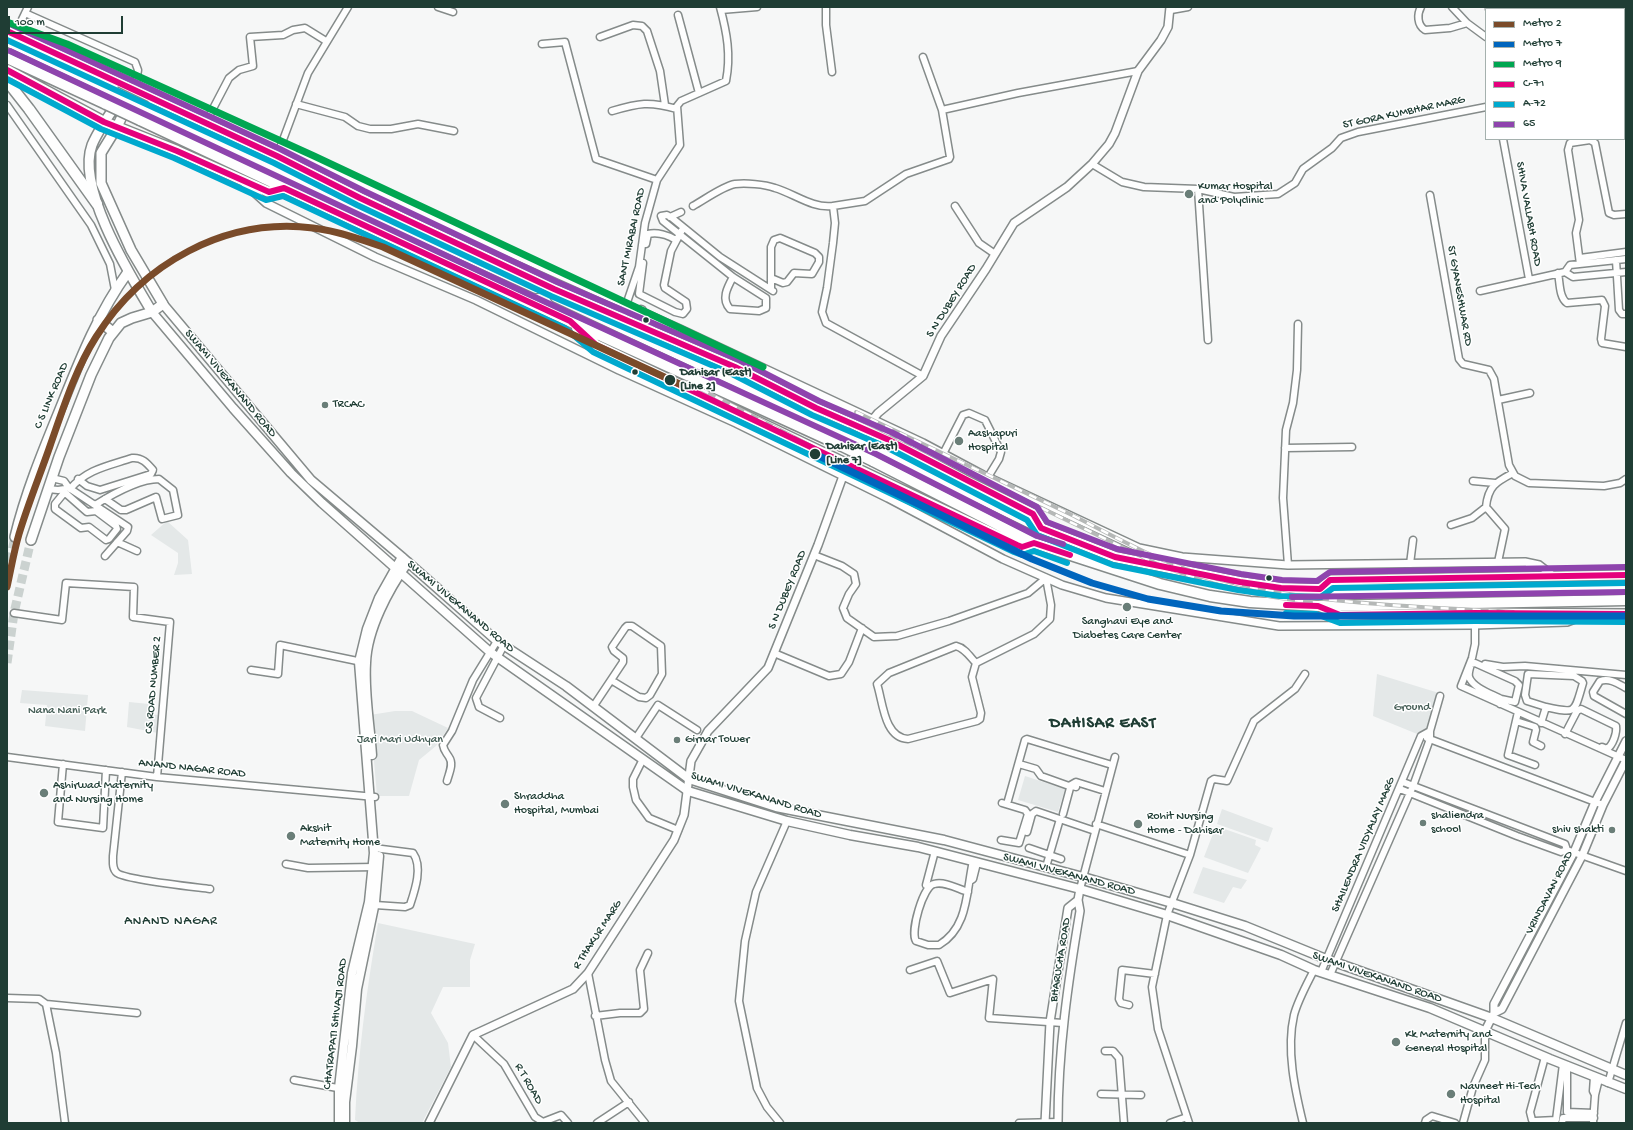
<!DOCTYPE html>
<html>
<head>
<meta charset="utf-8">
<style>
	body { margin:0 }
	#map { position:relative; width:1633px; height:1130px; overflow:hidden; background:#f6f7f7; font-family:"Gochi Hand",sans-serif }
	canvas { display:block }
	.frame { position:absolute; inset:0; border:8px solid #1f3d34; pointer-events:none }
	.legend { position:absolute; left:1485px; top:8px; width:140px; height:132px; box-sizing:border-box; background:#fff; border:1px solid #a5b1ae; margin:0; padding:5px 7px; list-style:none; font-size:12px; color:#1f3d34 }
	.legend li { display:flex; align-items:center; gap:8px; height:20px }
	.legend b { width:20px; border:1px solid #a5b1ae }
	.scale { position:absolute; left:8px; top:16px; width:115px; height:18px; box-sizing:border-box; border:2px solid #1f3d34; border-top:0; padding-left:5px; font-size:12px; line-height:14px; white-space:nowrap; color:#1f3d34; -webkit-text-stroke:3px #fff; paint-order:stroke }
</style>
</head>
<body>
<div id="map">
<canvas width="1633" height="1130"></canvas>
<div class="frame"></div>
<ul class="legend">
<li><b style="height:5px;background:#7a4b2a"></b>Metro 2</li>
<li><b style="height:5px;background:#0065bd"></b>Metro 7</li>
<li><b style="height:5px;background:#00a651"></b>Metro 9</li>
<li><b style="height:5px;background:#e5007d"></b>C-71</li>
<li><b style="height:5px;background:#00a9ce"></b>A-72</li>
<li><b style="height:5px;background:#8e44ad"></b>65</li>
</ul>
<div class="scale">100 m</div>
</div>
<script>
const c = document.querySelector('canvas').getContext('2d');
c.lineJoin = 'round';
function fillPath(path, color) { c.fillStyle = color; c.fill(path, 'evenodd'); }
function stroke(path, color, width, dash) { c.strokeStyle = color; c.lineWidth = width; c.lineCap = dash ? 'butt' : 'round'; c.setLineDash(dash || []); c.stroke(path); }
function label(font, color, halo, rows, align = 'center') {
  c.font = font + ' "Gochi Hand",sans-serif'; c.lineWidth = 3; c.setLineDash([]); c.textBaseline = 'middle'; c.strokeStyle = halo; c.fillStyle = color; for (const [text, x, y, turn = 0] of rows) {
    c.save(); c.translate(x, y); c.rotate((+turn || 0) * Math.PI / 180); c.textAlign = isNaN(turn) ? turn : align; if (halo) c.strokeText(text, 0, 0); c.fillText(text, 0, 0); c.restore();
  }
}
fillPath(new Path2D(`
	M167 521 188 540 192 574 174 575 178 563V553L151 535Z
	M1377 674 1439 693 1427 738 1373 716Z
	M22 690 88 695 85 731 45 726 47 705 20 703Z
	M129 702 149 704 147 714 159 715 158 733 127 727Z
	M395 711H412L448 728 436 746 419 760 409 796H377L370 715Z
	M1025 776 1065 789 1058 812 1018 800Z
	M1222 809 1273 828 1268 842 1217 824Z
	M1216 826 1256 840 1255 845 1261 848 1248 873 1204 857Z
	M1203 867 1247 880 1241 889 1233 887 1224 903 1193 893Z
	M378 923 475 944 470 960V987H443L431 1013 448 1043 451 1067 422 1123H360L355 1120C358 1053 367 988 378 923Z`), '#e4e8e8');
stroke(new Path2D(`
	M7 575 15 537
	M7 663 14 613 31 540`), '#cbd2d0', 9, [9, 4.5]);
const minor = new Path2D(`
	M438 7 453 12
	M826 7V25L832 72
	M1421 7C1417 14 1417 25 1425 30L1450 28 1467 23
	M1452 7 1467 23 1486 37
	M1489 7V9
	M721 10 757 7
	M1171 10 1188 7
	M25 13 135 62 138 70 135 89
	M678 15 699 93
	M15 34 28 7
	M600 37 633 25 642 26 647 31 660 71 665 105
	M542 44 565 42 596 159 657 180
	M1624 87H1626
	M296 104 345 117 358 126 370 129H391L418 124 454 131
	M7 105 91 225 110 264 115 290
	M942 110 1018 93 1138 71
	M612 111C639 103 649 101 677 109
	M206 122 229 78 239 70 253 66 250 37 283 35 293 30 305 28 326 41
	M1503 139 1529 279
	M277 156 308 73 348 7
	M1092 164 1122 182 1144 187 1198 189 1234 197 1278 194 1295 183 1303 169 1332 148 1341 138 1358 132 1486 107
	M1198 189 1208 340
	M1430 195 1459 359 1463 364 1489 370 1494 379 1509 465 1515 476 1529 483 1604 486 1620 483 1626 479
	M693 206C704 200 723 186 735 184 746 183 764 184 775 188 793 193 813 209 833 206
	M955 206 979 243 995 254
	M670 217 681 212
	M646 244 648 234C657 232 668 235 676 240
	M1580 258 1626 252
	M1616 260 1619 310 1622 314H1626
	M643 263 639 294 675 312 683 314 687 309 686 302 665 288 664 285 671 251 682 230
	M1580 264 1576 233 1579 220 1568 150 1570 143 1590 140 1595 143 1609 213 1614 215 1626 214
	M1565 272 1570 265 1626 259
	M1558 273C1560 283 1559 297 1567 303L1602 300 1605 306 1601 339 1602 343 1626 347
	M733 277C727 288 721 299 730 309L759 311 766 308V298L733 277 663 221 661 216 667 215 672 218 720 257 773 291
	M771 289V247L774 240 780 238 815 253 819 257V262L812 274 794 273 787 282 783 283 771 278
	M1480 291 1565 272 1573 277 1626 272
	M622 317 639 267 645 223 657 180 680 145 677 106 681 101 726 81C731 55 727 33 720 7
	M923 376 826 323 822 312 827 288 833 243 835 223 833 206 865 201 906 174 949 159 950 157 942 110 923 57
	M1498 400 1530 393
	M1285 448 1352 447
	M943 454 963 415 969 413 985 420 1001 452 999 459 988 477
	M52 478 64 481 69 488 128 527 127 531 105 556
	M1473 481 1495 483
	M48 489 58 490 65 489
	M70 489C87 469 108 466 132 458 142 457 147 463 153 470L151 474 100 490 87 486 78 479
	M62 490 87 512 96 511 116 526 117 529 109 539 106 540 89 527 81 528 55 509V504L64 493
	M95 505C111 495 140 479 159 479L173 490 178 515 162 519 156 497 126 510H121L105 499
	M1451 525 1472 518 1486 507
	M117 542 137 551
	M814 555 842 566 854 574 856 584 849 594 843 608 847 618 874 637 897 636 949 621 1028 593 1046 578
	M1498 562 1505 529 1486 507C1488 486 1496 482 1513 473
	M1410 564 1413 540
	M1288 565 1283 498 1286 430 1293 403 1297 370 1298 324
	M14 613 62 620 66 583 134 587 133 617 170 622 157 777
	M1475 613V644L1472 658 1461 686 1626 760
	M774 653 829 676 841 674 849 662 862 628
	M976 663C970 657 965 648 956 646L889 673 877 684C883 702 884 738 908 739L977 721 980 719 981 713 972 677 976 663 1034 634 1050 619 1051 605 1046 578
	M1485 664 1503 667 1525 666 1626 675
	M251 670 278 674 280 645 362 662
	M1626 688C1617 683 1610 678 1600 681L1593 692 1594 696 1626 714
	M1500 704 1501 699 1515 702 1519 685 1515 681 1475 663 1471 664C1470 668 1468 673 1469 677 1473 688 1492 694 1501 699
	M593 707 623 662V658L614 651 612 647 625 628 627 626H632L661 646 662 674 650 695 646 698 639 697 611 680
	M1518 712 1508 755 1535 765
	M500 718 479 707 476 698 504 645
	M1516 721 1535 727 1536 730 1533 742 1541 746
	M1541 723 1546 707 1527 701 1525 695 1528 674 1574 676 1582 681 1583 683C1574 713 1577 714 1546 707
	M1565 734 1577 711 1581 709 1616 726C1617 733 1613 745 1607 749L1602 747
	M636 738 658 705 697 730
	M1427 738 1603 805
	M7 757 157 777 375 797
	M643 759 633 779V787L636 800 649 818 678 830
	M63 764 58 822 103 828 106 770
	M1019 764 1036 769 1041 776 1069 786 1076 782 1105 791
	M122 772 113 856C113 862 112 869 117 873 126 880 195 887 210 889
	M447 781C449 773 454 764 449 757 446 752 444 751 443 745L452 731 473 680 497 641
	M1403 782 1565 844 1567 850
	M1400 789 1517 836 1561 852 1567 850 1626 871
	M1007 804 1025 740 1027 739 1112 765
	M1063 814 1070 788 1072 786 1076 787
	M1096 824 1190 855
	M1027 832 1032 814 1036 811 1095 831
	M1001 840 1019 843 1028 814 1025 810 1002 803
	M374 848 413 853C423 867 415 890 410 905L405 907 375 905
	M1029 848 1061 859
	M286 864 308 868 376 867
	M1046 867 1060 819
	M970 881 973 879 977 863
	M926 885 935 851
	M1080 889 1115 757
	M968 892C958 889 945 881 934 884 923 886 910 932 916 941L928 945H939C969 927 966 891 973 861
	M910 970 937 961 950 993 993 979 989 1018 1063 1023
	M1321 972 1421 736 1430 731
	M588 973 605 1060 611 1081 645 1123
	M1330 975 1413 786 1430 739V731L1440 696
	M7 998 39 999 46 1004 56 1053 65 1123
	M46 1004 137 1013
	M1129 1005 1121 1003 1119 999 1122 970 1155 974
	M595 1016 620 1013H640L644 1009 640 970 648 953
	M473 1035 504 1064 535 1117 543 1122 561 1115 568 1123
	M1105 1051H1113L1119 1058 1124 1123
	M1545 1057 1530 1112 1532 1120 1535 1121 1556 1120 1563 1064
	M1567 1066V1112L1594 1113
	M1594 1077 1593 1091 1595 1095
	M294 1080 343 1089
	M1608 1083 1626 1023
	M1101 1094 1141 1095
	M597 1123 629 1102
	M780 1123 767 1107 757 1088 739 1001 745 941 756 892 787 821
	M1019 1123 1058 1122
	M1170 1123 1187 1117
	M1189 1123 1158 1029 1152 987 1167 915 1190 855 1211 781 1214 779 1227 781 1254 721 1295 689 1305 674
	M1303 1123C1295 1090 1286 1050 1294 1015 1298 1000 1307 984 1314 970
	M1425 1123 1426 1120 1432 1116 1455 1123
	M1463 1123 1473 1087 1485 1060V1031
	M1562 1123 1563 1118H1594
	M1593 1123 1595 1095 1599 1079`);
const tertiary = new Path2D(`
	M281 147 481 240 680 329 923 443 983 475 1139 548 1182 557 1288 565 1525 562 1539 565 1552 575
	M245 184 266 203 375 257 476 300 619 370 736 423 888 498 1003 559 1062 585 1106 598 1279 626 1475 625 1567 622 1585 615
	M1494 1013V1004L1574 852 1595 802 1626 741
	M1485 1031 1494 1013 1502 1009 1582 856 1603 805 1626 760
	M429 1123 473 1035 573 989 588 973 674 840 684 815 691 761 708 731 768 668 818 545 843 476 865 429 878 413 923 376 941 336 986 269 1014 223 1067 187 1092 164 1109 144 1115 133 1138 71 1161 40 1168 27 1170 7
	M1045 1123 1050 1022 1068 908 1078 900
	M1058 1123C1058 1051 1068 982 1080 911L1078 900 1080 889`);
const secondary = new Path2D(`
	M163 304 311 480 402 557 497 641 566 686 689 779 776 807 944 840 1083 877 1172 903 1245 926 1326 959 1492 1018 1626 1075
	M152 312 233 408 291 473 322 503 490 652 688 791 787 821 850 835 918 847 1080 889 1167 915 1281 955 1314 970 1430 1008 1550 1059 1626 1089
	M372 755C370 725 364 693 366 663 367 629 389 589 408 562
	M339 1123V1088L352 973 369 902 374 853 359 662 367 629 379 598 402 557
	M345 1123V1102L352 1046 357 989 375 902 379 856`);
const primary = new Path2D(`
	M126 91C114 108 100 126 92 145 76 188 130 275 152 312
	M98 320 113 332
	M15 537C26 491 45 446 63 402 81 357 99 312 128 272
	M31 540 59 457 91 375 109 338 121 323 132 318 152 312 163 304 131 250 101 183V153L117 127 133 93
	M1320 589 1330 580 1626 575
	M1319 606 1340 615 1475 613 1626 614`);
const trunk = new Path2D(`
	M7 31 277 156 360 198 554 289 735 367 816 408 889 440 964 480 1033 514 1041 528
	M7 41 115 92
	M7 58 106 104
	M7 70 104 122 177 151 269 192 284 188
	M7 81 29 109 97 204
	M146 107 296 179 536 288
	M140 120 523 300 840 445
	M556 297 846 433
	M641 311 649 328
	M577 328 596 345 1017 545 1022 547 1034 543
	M878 449 1041 528 1115 557 1240 582 1281 588 1320 589 1626 588
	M873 461 1034 543 1160 584 1210 596 1250 602 1318 606 1626 600`);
stroke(minor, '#858b8a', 9);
stroke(tertiary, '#858b8a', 10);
stroke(secondary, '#858b8a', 11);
stroke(primary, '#858b8a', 12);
stroke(trunk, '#858b8a', 13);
stroke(minor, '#fefefe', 6);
stroke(tertiary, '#fefefe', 7);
stroke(secondary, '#fefefe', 8);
stroke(primary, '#fefefe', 9);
stroke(trunk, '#fefefe', 10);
const rail = new Path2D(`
	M687 382 817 449
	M856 412C929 447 1001 481 1074 516 1119 539 1165 565 1214 578 1311 605 1413 606 1513 612
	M854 417 1157 564C1207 584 1257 597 1311 602`);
stroke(rail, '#b5b8b7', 4);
stroke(rail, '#fff', 2.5, [8]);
const trunkBridge = new Path2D(`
	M115 92 146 107
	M106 104 140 120
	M846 433 878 449
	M840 445 873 461`);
stroke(trunkBridge, '#858b8a', 13, []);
stroke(trunkBridge, '#fefefe', 10);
stroke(new Path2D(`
	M7 31 277 156 360 198 554 289 735 367 816 408 889 440 1033 514 1041 528 1115 557 1240 582 1281 588 1320 589 1330 580 1626 575
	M7 70 104 122 177 151 269 192 284 188 570 321 596 345 1017 545 1022 547 1034 543 1070 555
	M1286 605 1318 606 1340 615 1475 613 1626 614`), '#e5007d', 6);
stroke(new Path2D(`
	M7 40 274 163 357 205 551 296 732 374 812 415 886 447 1027 520 1037 535 1113 565 1238 590 1280 596 1321 597 1333 588 1626 583
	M7 79 101 129 174 158 266 200 283 196 565 328 593 352 1014 552 1022 555 1034 551 1067 563
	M1286 613 1316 614 1340 623 1475 621 1626 622`), '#00a9ce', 6);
stroke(new Path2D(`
	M10 24 280 149 364 191 557 282 739 360 819 401 893 433 1037 507 1047 522 1117 549 1241 574 1282 580 1317 581 1330 572 1626 567
	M10 51 526 293 876 454 1037 536 1063 544
	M1292 597 1626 592`), '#8e44ad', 6);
stroke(new Path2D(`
	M7 587C11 569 14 551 19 534 28 504 40 475 50 446 63 409 75 370 96 337 142 264 225 217 313 228 337 231 360 239 383 247L686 387`), '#7a4b2a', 7);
stroke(new Path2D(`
	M815 454 1032 559 1092 583 1148 599 1221 611 1294 616H1626`), '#0065bd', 7);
stroke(new Path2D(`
	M7 22 67 44 314 156 763 367`), '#00a651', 7);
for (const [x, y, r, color] of [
	[1189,194,5,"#6a7e78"],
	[646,320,3.5,"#1f3d34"],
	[635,372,3.5,"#1f3d34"],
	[670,380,6,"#1f3d34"],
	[325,405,4,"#6a7e78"],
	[959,441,5,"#6a7e78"],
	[815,454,6,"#1f3d34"],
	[1269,578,3.5,"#1f3d34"],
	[1127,607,5,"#6a7e78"],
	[677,740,4,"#6a7e78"],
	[44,793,5,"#6a7e78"],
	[505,804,5,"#6a7e78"],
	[1423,823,4,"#6a7e78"],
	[1138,824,5,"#6a7e78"],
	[1612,830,4,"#6a7e78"],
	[291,836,5,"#6a7e78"],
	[1396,1042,5,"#6a7e78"],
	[1451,1094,5,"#6a7e78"]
]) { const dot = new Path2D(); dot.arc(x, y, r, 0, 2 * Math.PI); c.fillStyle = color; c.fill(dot); stroke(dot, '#fff', 1.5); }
label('12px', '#1f3d34', '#fff', [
	["ST GORA KUMBHAR MARG",1404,113,-12],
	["SHIVA VALLABH ROAD",1528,214,80],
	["SANT MIRABAI ROAD",632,237,-78],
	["ST GYANESHWAR RD",1459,296,80],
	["S N DUBEY ROAD",952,301,-58],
	["SWAMI VIVEKANAND ROAD",230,384,50],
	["C S LINK ROAD",52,396,-67],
	["S N DUBEY ROAD",788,590,-68],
	["SWAMI VIVEKANAND ROAD",460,607,40],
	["CS ROAD NUMBER 2",154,685,-85],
	["ANAND NAGAR ROAD",192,769,6],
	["SWAMI VIVEKANAND ROAD",756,796,17],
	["SHAILENDRA VIDYALAY MARG",1364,845,-67],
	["SWAMI VIVEKANAND ROAD",1069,875,15],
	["VRINDAVAN ROAD",1550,893,-63],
	["R THAKUR MARG",598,935,-57],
	["BHARUCHA ROAD",1061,960,-81],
	["SWAMI VIVEKANAND ROAD",1377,978,19],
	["CHATRAPATI SHIVAJI ROAD",336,1024,-83],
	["R T ROAD",528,1084,60]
]);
label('12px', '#1f3d34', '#fff', [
	["Kumar Hospital",1198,187],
	["and Polyclinic",1198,201],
	["TRCAC",333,405],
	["Aashapuri",968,434],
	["Hospital",968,448],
	["Sanghavi Eye and",1127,622,"center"],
	["Diabetes Care Center",1127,636,"center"],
	["Girnar Tower",685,740],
	["Ashirwad Maternity",53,786],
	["and Nursing Home",53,800],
	["Shraddha",514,797],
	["Hospital, Mumbai",514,811],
	["shaliendra",1431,816],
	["school",1431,830],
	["Rohit Nursing",1147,817],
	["Home - Dahisar",1147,831],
	["Akshit",300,829],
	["Maternity Home",300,843],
	["shiv shakti",1604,830,"right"],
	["Kk Maternity and",1405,1035],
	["General Hospital",1405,1049],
	["Navneet Hi-Tech",1460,1087],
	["Hospital",1460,1101]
], 'left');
label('bold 12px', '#1f3d34', '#fff', [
	["Dahisar (East)",680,373],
	["[Line 2]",680,387],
	["Dahisar (East)",826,447],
	["[Line 7]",826,461]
], 'left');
label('12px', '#445d55', '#fff', [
	["Ground",1412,708],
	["Nana Nani Park",67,711],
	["Jari Mari Udhyan",400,740]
]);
c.letterSpacing = '1px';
label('13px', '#1f3d34', '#fff', [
	["ANAND NAGAR",171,922]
]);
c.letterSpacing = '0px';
c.letterSpacing = '1px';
label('bold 16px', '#1f3d34', '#fff', [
	["DAHISAR EAST",1103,725]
]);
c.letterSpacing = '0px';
</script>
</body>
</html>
